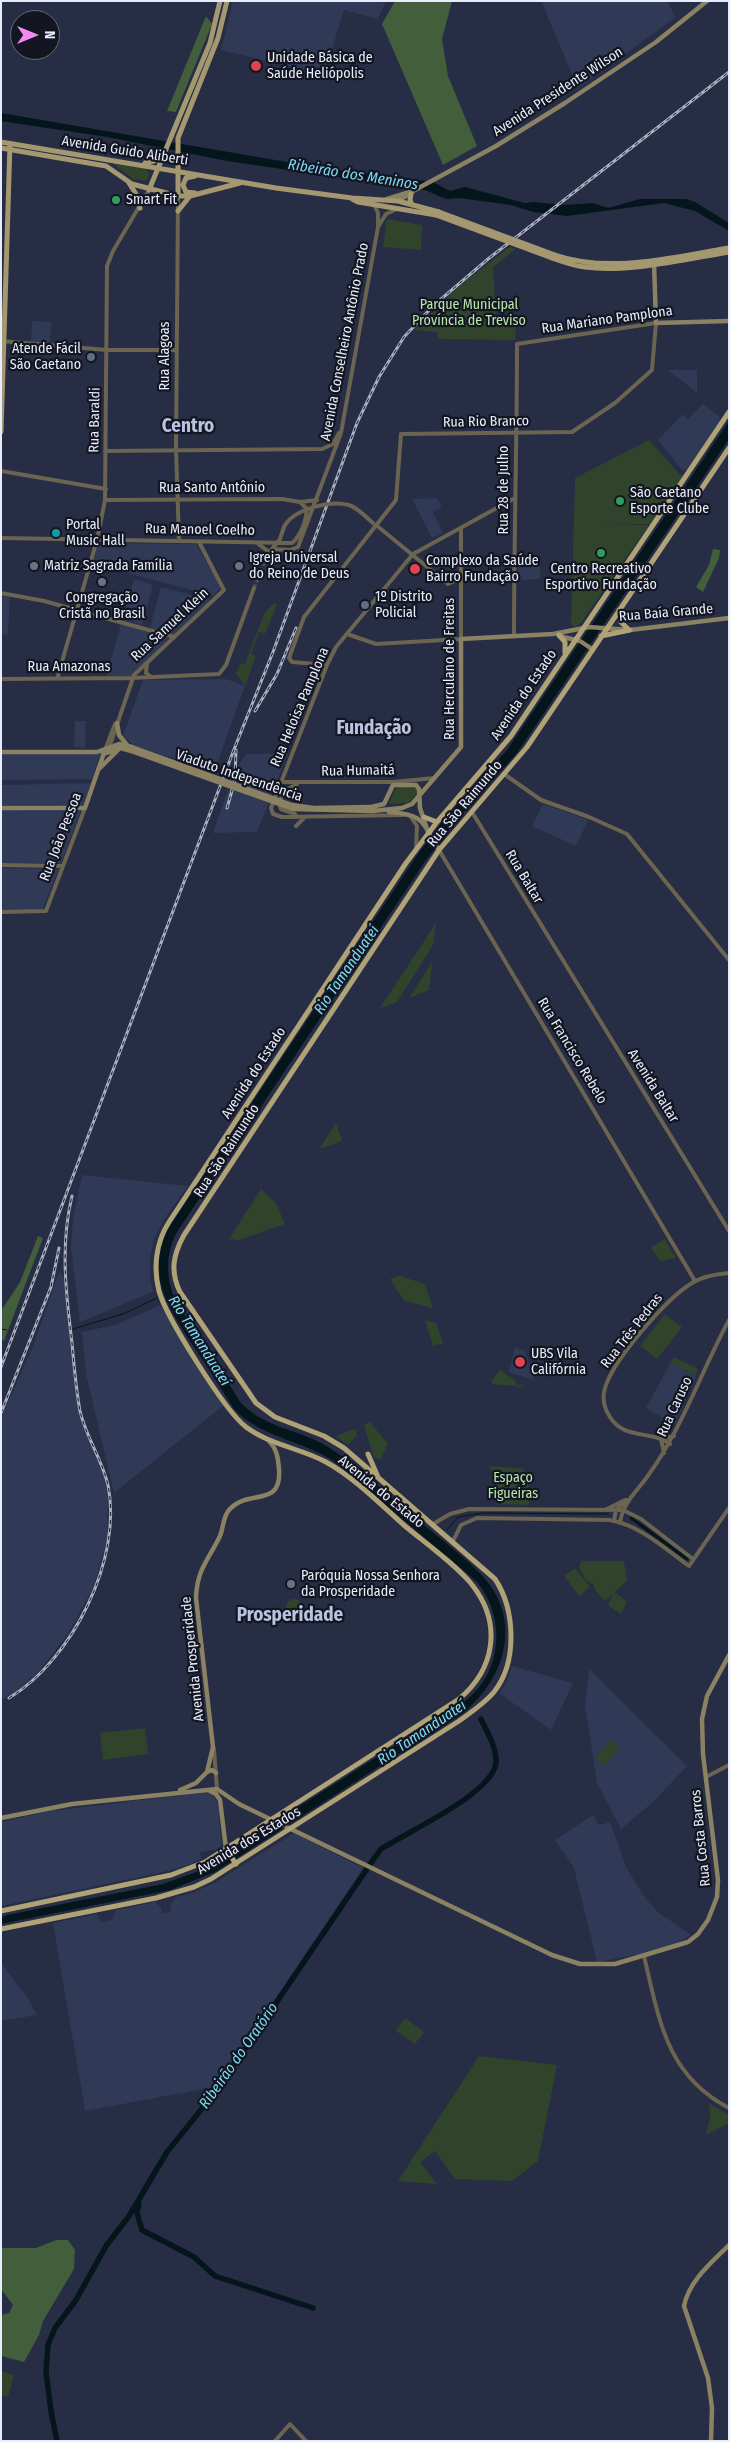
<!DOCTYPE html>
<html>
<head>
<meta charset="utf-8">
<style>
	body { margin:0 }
	#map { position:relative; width:730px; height:2442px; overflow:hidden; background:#262d45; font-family:"Fira Sans Condensed",sans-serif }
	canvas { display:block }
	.frame { position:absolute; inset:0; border:2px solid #e7edfc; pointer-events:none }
	.north { position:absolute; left:10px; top:10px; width:50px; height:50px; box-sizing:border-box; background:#131621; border:1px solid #686c79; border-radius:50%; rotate:90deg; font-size:14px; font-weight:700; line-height:20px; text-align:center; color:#e7edfc }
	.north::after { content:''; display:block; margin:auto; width:18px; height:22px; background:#f38af2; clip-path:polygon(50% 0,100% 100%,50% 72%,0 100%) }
</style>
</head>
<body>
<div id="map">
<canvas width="730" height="2442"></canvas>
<div class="frame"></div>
<div class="north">N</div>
</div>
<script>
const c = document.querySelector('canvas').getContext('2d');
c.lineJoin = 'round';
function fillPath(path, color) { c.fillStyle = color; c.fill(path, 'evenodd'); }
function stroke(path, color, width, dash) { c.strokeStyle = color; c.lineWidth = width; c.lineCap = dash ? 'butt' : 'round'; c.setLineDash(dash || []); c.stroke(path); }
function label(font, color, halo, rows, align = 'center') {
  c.font = font + ' "Fira Sans Condensed",sans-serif'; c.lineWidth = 4.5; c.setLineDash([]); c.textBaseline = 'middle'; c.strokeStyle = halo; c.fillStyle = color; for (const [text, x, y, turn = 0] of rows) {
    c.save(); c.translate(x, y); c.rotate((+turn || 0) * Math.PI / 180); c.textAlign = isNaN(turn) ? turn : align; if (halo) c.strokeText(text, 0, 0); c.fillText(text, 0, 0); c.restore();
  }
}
fillPath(new Path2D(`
	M233 1H386L378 19 344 10 324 75 221 50Z
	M541 1H668L675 18 578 88Z
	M32 321 51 322 50 344 31 343Z
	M668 370H697V393Z
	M703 404 719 416 720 422 687 469 682 470 658 440 683 414 688 419Z
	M437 498 442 507 433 512 443 533 432 538 412 499Z
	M98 543 196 544 221 587 214 596 93 564Z
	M518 565H540V579L518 580Z
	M134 579 153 585 142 625 122 620Z
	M161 587 210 600 174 635 150 628Z
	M1 594H10L8 635 1 634Z
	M121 624 169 638 132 676 106 677Z
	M226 679 245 686 214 772 133 745 123 736 143 680Z
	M75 721H86L85 748 74 747Z
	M288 753 257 832 213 833 233 775 246 754Z
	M1 754H100L92 779 1 780Z
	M91 783 83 806 1 805V785Z
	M543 804 588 820 576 846 532 826Z
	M1 810 81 811 61 863H1Z
	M1 868 59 869 42 910H1Z
	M82 1175 188 1186 165 1218 154 1239 150 1259V1278L153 1292 80 1322 71 1248 73 1218Z
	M59 1272 63 1275 82 1423 103 1470 108 1493 107 1540 94 1586 68 1634 39 1671 16 1692 1 1700V1418L34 1344Z
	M160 1305 223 1406 114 1493 86 1374 82 1332 115 1325Z
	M515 1347 525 1351 534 1380 509 1372Z
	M671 1362 696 1376 675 1425 646 1408Z
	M512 1666 573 1683 551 1730 499 1693 506 1683Z
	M589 1669 687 1766 654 1801 621 1829 597 1783 585 1705Z
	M207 1792 213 1795 217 1801 222 1845 218 1849 200 1852 201 1859 180 1868 154 1874 1 1906V1822L51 1811Z
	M593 1815 599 1825 610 1822 627 1869 646 1899 658 1912 691 1935 678 1943 650 1952 597 1962 574 1868 555 1840Z
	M294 1833 363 1868 215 2088H209L85 2111 53 1923 97 1914 101 1922 112 1920 116 1910 155 1902 161 1907 162 1913 171 1912 170 1905 176 1897 190 1894 216 1882Z
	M1 1963 27 1997 37 2015 1 2021Z`), '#303955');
fillPath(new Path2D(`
	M111 162 146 168 150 175 146 181 133 179Z
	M387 219 422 225 421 250 383 247Z
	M510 247 516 249 493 267 496 321H516L515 340 438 339 437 332 414 330 458 287Z
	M649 440 682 477 651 524 600 525H649L580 624 574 627 571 624 575 478Z
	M274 603 277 604 265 634 259 632 251 654 256 656 245 686 236 673 241 663 245 664 264 614Z
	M399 786H411L418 789V793L408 803 389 804 394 791Z
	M436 923 433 945 397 1002 380 1008Z
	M432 962 429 990 409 998Z
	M336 1123 342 1141 319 1149Z
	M261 1189 276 1203 285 1224 239 1240 229 1239Z
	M665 1239 676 1258 660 1261 651 1247Z
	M400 1276 425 1284 433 1308 404 1301 390 1279Z
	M665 1314 682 1327 657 1359 640 1346Z
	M425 1320 436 1323 443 1343 433 1346Z
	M674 1357 698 1369 695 1376 671 1362Z
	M500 1370 515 1380 516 1385 522 1384 524 1387 493 1384 491 1381Z
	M370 1422 388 1444 380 1460 374 1457 364 1425Z
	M355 1429 357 1435 348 1445 336 1436Z
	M490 1466 524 1469V1476L528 1479 529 1505 502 1504Z
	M581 1561H624L627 1581 615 1592 627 1602 621 1614 608 1605 613 1594 605 1601 594 1589V1585L586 1580 579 1568Z
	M575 1568 590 1587 579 1596 564 1576Z
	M286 1607a8 8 0 1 1 16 0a8 8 0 1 1-16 0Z
	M145 1728 148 1754 103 1760 100 1733Z
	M610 1740 619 1748 604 1766 595 1758Z
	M405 2018 424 2032 415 2044 396 2031Z
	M479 2056 557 2065 538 2161 512 2181 455 2179 435 2151 420 2162 437 2184 398 2181Z
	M709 2103 729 2115V2123L706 2135 710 2117Z
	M1 2371 14 2375 8 2397 1 2395Z`), '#30442b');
fillPath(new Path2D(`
	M395 1H452L442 39 448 76 477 146 443 165 382 24Z
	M206 16 212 24 176 112 167 111Z
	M713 549 720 550 719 558 703 592 696 587 709 565Z
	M38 1236 43 1238 4 1341 1 1339V1311L20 1282Z
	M56 2240H68L75 2250 74 2269 43 2321 39 2335 24 2362 1 2356V2315L9 2313 13 2305 1 2289V2248H36Z`), '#425e3a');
fillPath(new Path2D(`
	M1 113 316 167 418 180 435 183 450 191 465 187 525 203 534 202 564 205 593 203 608 208 640 199H686L695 202 729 223V231L695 211 664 203 567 216 533 212 511 205 459 198 446 199 425 190 227 161 107 137 1 121Z
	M729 421V439L517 753 456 821 426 860 177 1232C165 1254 166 1277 175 1300L241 1403C266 1429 300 1429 328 1447 358 1465 384 1492 410 1514 433 1533 477 1565 492 1588 520 1631 501 1682 464 1712L215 1872 170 1890 1 1924V1918L7 1915 163 1884 196 1872 465 1701C503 1672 506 1617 477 1582L335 1462C302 1440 262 1438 234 1409 221 1388 208 1368 194 1347 169 1308 144 1275 169 1227L418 854 445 818 507 750Z`), '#04161b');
stroke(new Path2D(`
	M1 1329 7 1330
	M73 1329 123 1314 159 1297
	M447 1530 458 1517 482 1513 608 1514`), '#04161b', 1);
stroke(new Path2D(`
	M631 1518 687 1559`), '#04161b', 3);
stroke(new Path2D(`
	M139 2203 137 2213 142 2230 194 2257 215 2276 313 2308
	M57 2441 51 2411 46 2372 48 2345 55 2328 76 2300 106 2246 129 2216 167 2152 217 2090 373 1860 381 1849C407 1832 492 1794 496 1763 497 1748 487 1732 481 1719`), '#04161b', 5.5);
stroke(new Path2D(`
	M254 588 268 554`), '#434a60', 4, [4, 2]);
stroke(new Path2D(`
	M178 196 176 449 179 541
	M378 227 386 214 397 209
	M1 341 107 350H177
	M105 451 322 449 333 444 339 433
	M1 471 106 489
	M105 500 282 499 300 502 317 500
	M376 525 448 584 461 578
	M1 538 292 543C300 537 308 518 306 508L300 502
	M257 543 269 552
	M272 549 290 550 298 547 341 433 378 227V213L374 204
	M268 554 280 539 284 527
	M1 593 44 601 174 637
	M347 634 376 644 461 639V528
	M147 663 146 673 150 676
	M327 665 292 662 289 658 304 617 396 500 401 434 572 432 615 403 652 370 656 323 517 344C517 441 514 538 514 636
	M1 679 132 678 219 674 226 665 254 588
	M57 679 97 540 105 500 107 266 113 251 149 190
	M109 748 134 675 224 590 199 542
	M105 750 115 724
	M504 774 541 800 589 817 627 834 729 960
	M281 782H394L435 778
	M297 784 283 792 279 803 281 809 295 814 297 817
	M472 812 729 1231
	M404 815 282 817 273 814 271 808 327 665 336 647 413 554 515 498
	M411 817 417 826 416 849
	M296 826 305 817
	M439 850 695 1281
	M1 865 63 866
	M1 912 46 911 85 808
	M661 1439 664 1453
	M661 1439 674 1436
	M670 1444C651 1430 624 1440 610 1417 604 1408 602 1398 605 1388 613 1360 667 1298 692 1283 703 1276 717 1274 729 1273
	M607 1509 625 1500
	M614 1521 616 1510 627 1500
	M620 1523C622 1504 637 1491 647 1477 682 1429 701 1372 729 1320
	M433 1524 450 1514 469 1509 623 1510 641 1519 693 1559
	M453 1541 461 1525 477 1518 609 1520C640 1525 664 1548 689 1566L729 1508
	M214 1749 217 1789
	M706 1777 729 1765
	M644 1956C659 2019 666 2075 729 2108
	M275 2441 290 2424 306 2441`), '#6a6451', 4);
stroke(new Path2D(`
	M387 199 413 191 496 146 565 103 656 42 707 1
	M398 201 412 192
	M654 263 656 323 729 321
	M559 636 580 641 592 649
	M117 723 119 735 127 745
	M1 752H97L119 744 132 747
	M103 754 121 748 131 751
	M100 768 119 749
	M371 807 384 804 393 785H416L419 789 420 808 428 832
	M1 808H85L105 750
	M372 811 402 808 412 804 461 747V639L553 634 589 627 630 630 729 618
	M389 812C424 814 422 822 439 850
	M207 1772 212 1770 216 1773
	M180 1790 196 1783 207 1772 213 1747 196 1598C197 1570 207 1562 219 1538 224 1529 222 1518 229 1510 248 1488 282 1509 279 1469 278 1458 277 1449 269 1441
	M210 1791 216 1794 220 1800 226 1849
	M1 1818 72 1804 217 1789 239 1804 552 1955 580 1964H615L688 1942 698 1934 708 1920 717 1897 718 1880 703 1754 702 1719 707 1696 729 1655
	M711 2441 712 2408 708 2378 684 2306C689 2281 711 2263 729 2245`), '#8b8163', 4.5);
stroke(new Path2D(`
	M1 142 276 188 352 198 398 201 439 212
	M1 148 106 166 132 184 178 196H190L240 183
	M145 163 154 161 163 154
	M195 176 186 178 183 185 186 192 195 193
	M129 183 136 194 140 208
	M149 190 210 43 220 1
	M411 194 410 200 412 205
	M178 196V138L218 38 227 1
	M352 199 358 202 436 215
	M178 211 190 196
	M555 255C610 274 673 257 729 248
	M552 258C563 262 574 266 585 267 627 273 687 259 729 252
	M1 432 10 144`), '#a59871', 5);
stroke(new Path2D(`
	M619 610 621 622 629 630
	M559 635 565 642V653
	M601 636 630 630
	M424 817 437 822
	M368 1454 378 1477
	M226 1849 236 1864
	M1 1911 171 1875 205 1862 459 1699C495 1669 502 1624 473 1586 459 1567 424 1542 405 1526 380 1504 355 1478 326 1462 300 1448 270 1445 246 1427 225 1411 166 1317 159 1291 153 1268 156 1242 169 1222L406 863 437 822 511 736 729 412
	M1 1929 156 1898 194 1887 211 1879 459 1721C471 1712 484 1704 494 1692 518 1662 515 1609 495 1579L344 1448 324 1436 275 1417 256 1403 180 1292C170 1271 173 1255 184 1235L439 850 527 747 729 448`), '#b0a277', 5);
const rail = new Path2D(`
	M255 711 277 674 296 628
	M227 808 235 780 236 750
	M1 1367 233 752 273 652 357 423 379 377 404 337 433 306 488 259 729 72
	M1 1413 51 1287 59 1248
	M9 1698C72 1660 123 1559 108 1485 102 1459 86 1437 80 1411 76 1389 74 1366 72 1343 66 1294 60 1245 72 1196`);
stroke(rail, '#a8afc0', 3);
stroke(rail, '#131621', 1, [4]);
stroke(new Path2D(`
	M284 527C293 509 330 500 349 505 358 508 367 518 374 524`), '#6a6451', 4);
stroke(new Path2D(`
	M132 747 292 805 314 808 371 807
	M131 751 293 809 372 811`), '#8b8163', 4.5);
stroke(new Path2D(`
	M439 212 555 255
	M436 215 552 258`), '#a59871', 5);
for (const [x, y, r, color] of [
	[256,66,6,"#e0444e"],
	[116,200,5,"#2e9e5b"],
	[91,357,5,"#5c6f8a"],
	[620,501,5,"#2e9e5b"],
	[56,533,5,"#0f9aa8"],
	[601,553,5,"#2e9e5b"],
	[34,566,5,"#6b7280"],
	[239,566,5,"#6b7280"],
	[415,569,6,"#e0444e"],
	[102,582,5,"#6b7280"],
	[365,605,5,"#5c6f8a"],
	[520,1362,6,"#e0444e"],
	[291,1584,5,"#6b7280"]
]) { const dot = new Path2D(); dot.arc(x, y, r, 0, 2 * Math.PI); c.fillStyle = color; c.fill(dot); stroke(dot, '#131621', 2); }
label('14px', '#e7edfc', '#131621', [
	["Unidade Básica de",267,58],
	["Saúde Heliópolis",267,74],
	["Smart Fit",126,200],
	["Atende Fácil",81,349,"right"],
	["São Caetano",81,365,"right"],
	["São Caetano",630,493],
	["Esporte Clube",630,509],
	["Portal",66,525],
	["Music Hall",66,541],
	["Igreja Universal",249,558],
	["do Reino de Deus",249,574],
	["Complexo da Saúde",426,561],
	["Bairro Fundação",426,577],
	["Matriz Sagrada Família",44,566],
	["Centro Recreativo",601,569,"center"],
	["Esportivo Fundação",601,585,"center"],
	["1º Distrito",375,597],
	["Policial",375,613],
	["Congregação",102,598,"center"],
	["Cristã no Brasil",102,614,"center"],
	["UBS Vila",531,1354],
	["Califórnia",531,1370],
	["Paróquia Nossa Senhora",301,1576],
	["da Prosperidade",301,1592]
], 'left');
label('14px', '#e7edfc', '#131621', [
	["Avenida Presidente Wilson",558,92,-33],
	["Avenida Guido Aliberti",125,151,9],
	["Rua Mariano Pamplona",607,320,-8],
	["Avenida Conselheiro Antônio Prado",345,342,-79],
	["Rua Alagoas",165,356,-90],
	["Rua Baraldi",95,420,-89],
	["Rua Rio Branco",486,422,-1],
	["Rua Santo Antônio",212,488],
	["Rua 28 de Julho",504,490,-90],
	["Rua Manoel Coelho",200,530,1],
	["Rua Baía Grande",666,613,-5],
	["Rua Samuel Klein",170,625,-43],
	["Rua Amazonas",69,667],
	["Rua Herculano de Freitas",450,669,-90],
	["Avenida do Estado",524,695,-56],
	["Rua Heloisa Pamplona",300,707,-67],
	["Rua Humaitá",358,771,-1],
	["Viaduto Independência",239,776,19],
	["Rua São Raimundo",465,804,-50],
	["Rua João Pessoa",61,837,-69],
	["Rua Baltar",524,877,59],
	["Rua Francisco Rebelo",572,1051,59],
	["Avenida do Estado",254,1073,-57],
	["Avenida Baltar",653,1086,58],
	["Rua São Raimundo",227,1151,-57],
	["Rua Três Pedras",632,1331,-52],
	["Rua Caruso",675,1407,-65],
	["Avenida do Estado",381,1492,39],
	["Avenida Prosperidade",193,1659,-96],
	["Rua Costa Barros",701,1838,-96],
	["Avenida dos Estados",249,1841,-31]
]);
label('14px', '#b7e7aa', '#131621', [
	["Parque Municipal",469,305],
	["Província de Treviso",469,321],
	["Espaço",513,1478],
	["Figueiras",513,1494]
]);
label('italic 15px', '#7bdaf2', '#131621', [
	["Ribeirão dos Meninos",353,175,9],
	["Rio Tamanduateí",347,970,-56],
	["Rio Tamanduateí",199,1341,58],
	["Rio Tamanduateí",422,1733,-34],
	["Ribeirão do Oratório",239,2056,-55]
]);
label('bold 19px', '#b9c3e1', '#131621', [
	["Centro",188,427],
	["Fundação",374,729],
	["Prosperidade",290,1616]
]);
</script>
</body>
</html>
